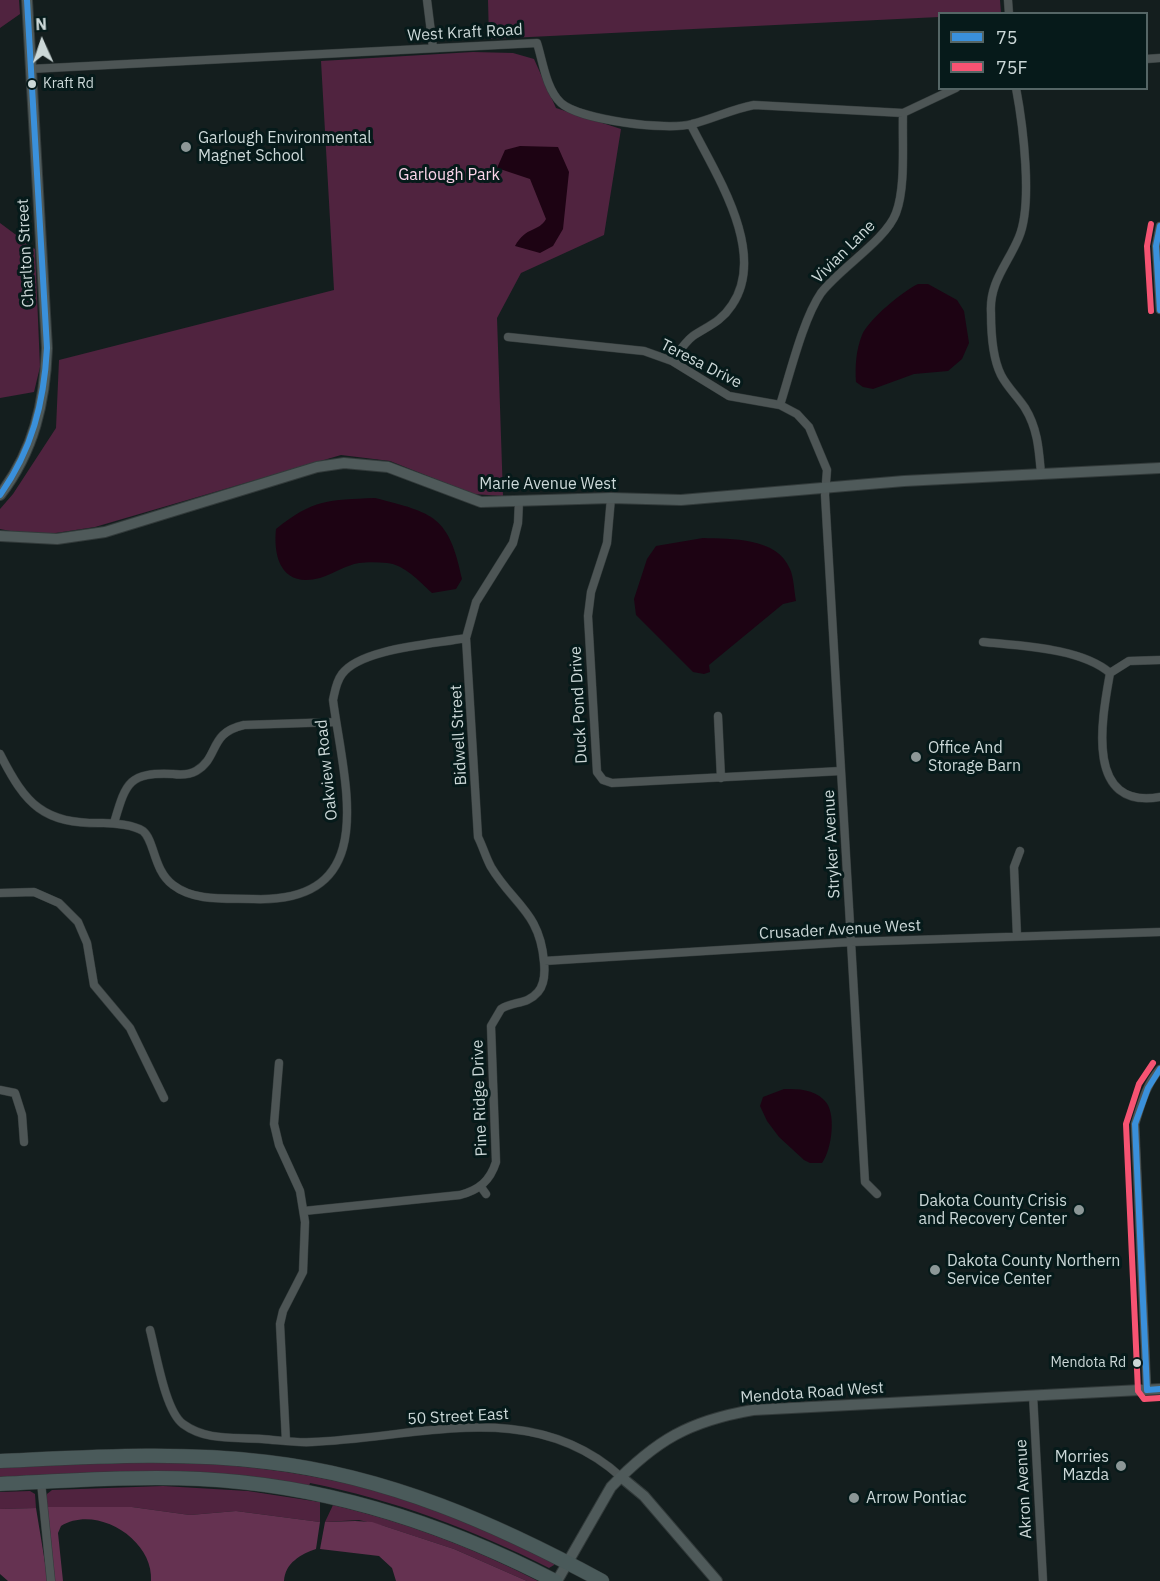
<!DOCTYPE html>
<html>
<head>
<meta charset="utf-8">
<style>
	body { margin:0 }
	#map { position:relative; width:1160px; height:1581px; overflow:hidden; background:#141e1e; font-family:"IBM Plex Sans",sans-serif }
	canvas { display:block }
	.legend { position:absolute; left:938px; top:12px; width:210px; height:78px; box-sizing:border-box; background:#061a1a; border:2px solid #566; margin:0; padding:8px 10px; list-style:none; font-size:18px; color:#ccd8d8 }
	.legend li { display:flex; align-items:center; gap:12px; height:30px }
	.legend b { width:30px; border:2px solid #566 }
	.north { position:absolute; left:12px; top:12px; width:60px; height:60px; -webkit-text-stroke:4px #061a1a; paint-order:stroke; rotate:357deg; font-size:16px; font-weight:700; line-height:24px; text-align:center; color:#ccd8d8 }
	.north::after { content:''; display:block; margin:auto; width:21px; height:27px; background:#ccd8d8; clip-path:polygon(50% 0,100% 100%,50% 72%,0 100%) }
</style>
</head>
<body>
<div id="map">
<canvas width="1160" height="1581"></canvas>
<ul class="legend">
<li><b style="height:8px;background:#3a90db"></b>75</li>
<li><b style="height:8px;background:#f65372"></b>75F</li>
</ul>
<div class="north">N</div>
</div>
<script>
const c = document.querySelector('canvas').getContext('2d');
c.lineJoin = 'round';
function fillPath(path, color) { c.fillStyle = color; c.fill(path, 'evenodd'); }
function stroke(path, color, width, dash) { c.strokeStyle = color; c.lineWidth = width; c.lineCap = dash ? 'butt' : 'round'; c.setLineDash(dash || []); c.stroke(path); }
function label(font, color, halo, rows, align = 'center') {
  c.font = font + ' "IBM Plex Sans",sans-serif'; c.lineWidth = 6; c.setLineDash([]); c.textBaseline = 'middle'; c.strokeStyle = halo; c.fillStyle = color; for (const [text, x, y, turn = 0] of rows) {
    c.save(); c.translate(x, y); c.rotate((+turn || 0) * Math.PI / 180); c.textAlign = isNaN(turn) ? turn : align; if (halo) c.strokeText(text, 0, 0); c.fillText(text, 0, 0); c.restore();
  }
}
fillPath(new Path2D(`
	M0 0H19L20 14 0 28Z
	M488 0H1000L1001 13 940 14 939 17 489 39Z
	M473 52 513 53 534 59 556 108 621 129 604 235 521 273 497 318 503 496 473 494 390 461 341 455 95 527 36 536 0 529V509L13 494 56 428 59 360 334 290 321 61Z
	M0 223 35 249 40 367 34 392 0 398Z
	M130 1461C254 1461 368 1479 484 1527 508 1537 530 1551 554 1562V1565L549 1568C472 1529 394 1500 310 1483L309 1486 0 1478V1468Z
	M163 1486 248 1491 320 1502V1522L236 1511 190 1515 132 1507H47V1494L52 1490Z
	M30 1491 35 1494 36 1508 0 1509V1492Z
	M333 1505C405 1522 472 1547 538 1581H527L454 1549 384 1526 359 1520 325 1522Z`), '#50233f');
fillPath(new Path2D(`
	M47 1507H132L190 1515 236 1511 320 1522 316 1549C301 1554 285 1563 284 1581H151C154 1540 97 1504 61 1526L58 1533 63 1581H54L45 1516Z
	M36 1508 48 1581H8L0 1574V1509Z
	M355 1521 372 1522 454 1549 527 1581H396L392 1568 379 1556 320 1549 325 1522Z`), '#653251');
fillPath(new Path2D(`
	M520 146 558 147 569 172 563 229 553 246 540 253 515 246C526 226 539 232 546 219L530 179 497 168 505 150Z
	M918 284H928L957 300 964 311 969 343 962 359 948 371 914 374 873 389 863 387 856 382C855 366 856 350 862 335 869 319 903 291 918 284Z
	M375 498C434 513 449 516 462 579L456 589 432 593C419 581 405 565 387 563 378 562 367 562 359 563 346 565 333 574 320 578 282 588 273 558 276 529 313 499 329 500 375 498Z
	M703 538C731 539 777 537 790 569 794 578 794 591 796 601L783 604 709 665 710 672 704 674 693 672 636 615 634 599 647 559 656 546Z
	M784 1089C799 1089 813 1089 824 1100 837 1111 832 1150 822 1163H810L804 1160 779 1137 767 1121 760 1106 763 1097Z`), '#1d0313');
const street = new Path2D(`
	M427 0 433 48
	M1008 0 1009 14
	M1146 59 1160 58
	M30 69 537 43C543 62 546 89 561 103 580 120 667 131 692 124 713 119 732 109 754 105L903 113 956 88
	M1016 88C1023 125 1033 204 1019 237 1008 264 989 282 991 313 991 333 992 357 1001 375 1007 387 1018 397 1025 408 1038 429 1039 451 1041 474
	M1160 226 1156 246 1160 310
	M508 337 644 351 672 361 729 396 780 405 797 414 809 427 827 470 825 495 865 1182 877 1194
	M672 361C678 353 685 342 693 336 708 326 721 322 732 305 768 252 715 173 691 125
	M780 405C790 374 803 319 821 293 840 268 886 240 896 213 906 187 902 142 903 113
	M611 498 607 543 591 592 588 616 597 772 603 780 612 783 841 771
	M983 642C1021 646 1081 648 1110 673
	M1160 660 1129 661 1110 673C1102 718 1084 810 1160 797
	M718 716 721 778
	M0 754C26 805 43 824 103 823 114 823 134 825 143 831 155 841 153 870 173 885 195 902 227 898 253 899 383 904 344 784 333 700 335 691 336 682 342 674 361 648 435 644 466 638
	M114 823C126 783 128 772 173 774 181 775 189 775 196 771 220 757 208 733 244 725L336 722
	M0 893 34 892 59 903 78 922 87 943 94 985 130 1028 164 1098
	M1017 936 1014 867 1020 851
	M544 961 851 942 1160 932
	M279 1063 274 1124 279 1145 300 1191 305 1222 303 1272 283 1311 280 1324 286 1441
	M0 1090 15 1093 22 1115 24 1142
	M481 1187 486 1194
	M304 1211 460 1195C479 1190 490 1181 496 1162L491 1026 501 1009C513 1001 527 1005 538 992 545 984 545 972 544 962 540 912 513 904 491 867 486 858 483 847 478 837L466 638 476 602 513 543 518 523 519 501
	M150 1330C156 1352 165 1411 183 1424 206 1441 234 1437 262 1439 278 1440 295 1443 312 1442 419 1438 532 1396 621 1477
	M1147 1390 1135 1124C1141 1105 1146 1084 1160 1069
	M1033 1395 1043 1581
	M41 1482 51 1581`);
const secondary = new Path2D(`
	M0 495C34 451 45 402 47 348L27 0
	M0 536 57 539 105 532 317 467 344 463 388 467 481 502 611 498 681 500 904 481 1160 468
	M621 1477 644 1496 717 1581
	M557 1581 611 1487C656 1440 689 1421 753 1410L1160 1389`);
const highway = new Path2D(`
	M0 1461C89 1457 178 1451 267 1462 388 1476 497 1524 602 1581
	M0 1484C66 1481 133 1476 200 1479 326 1485 443 1523 555 1581`);
stroke(street, '#323a3a', 9);
stroke(secondary, '#323a3a', 12);
stroke(highway, '#323a3a', 15);
stroke(street, '#4d5555', 8);
stroke(secondary, '#4f5a5a', 10);
stroke(highway, '#4a5a5a', 14);
stroke(new Path2D(`
	M1160 226 1156 246 1160 310
	M0 495C32 450 44 403 47 348L27 0
	M1160 1069 1148 1088 1135 1124 1147 1390 1160 1389`), '#3a90db', 6);
stroke(new Path2D(`
	M1151 311 1147 246 1151 224
	M1153 1063 1139 1084 1126 1124 1138 1391 1144 1399 1160 1398`), '#f65372', 6);
for (const [x, y, r, color] of [
	[32,84,5,"#ccd8d8"],
	[186,147,6,"#8c9797"],
	[916,757,6,"#8c9797"],
	[1079,1210,6,"#8c9797"],
	[935,1270,6,"#8c9797"],
	[1137,1363,5,"#ccd8d8"],
	[1121,1466,6,"#8c9797"],
	[854,1498,6,"#8c9797"]
]) { const dot = new Path2D(); dot.arc(x, y, r, 0, 2 * Math.PI); c.fillStyle = color; c.fill(dot); stroke(dot, '#061a1a', 2); }
label('14px', '#ccd8d8', '#061a1a', [
	["Kraft Rd",43,84],
	["Mendota Rd",1126,1363,"right"]
], 'left');
label('16px', '#ccd8d8', '#061a1a', [
	["West Kraft Road",465,33,-3],
	["Vivian Lane",844,252,-45],
	["Charlton Street",26,253,-93],
	["Teresa Drive",701,364,27],
	["Marie Avenue West",548,484],
	["Duck Pond Drive",579,705,-93],
	["Bidwell Street",459,735,-93],
	["Oakview Road",327,770,-96],
	["Stryker Avenue",832,844,-93],
	["Crusader Avenue West",840,930,-3],
	["Pine Ridge Drive",480,1098,-92],
	["Mendota Road West",812,1393,-4],
	["50 Street East",458,1417,-3],
	["Akron Avenue",1024,1489,-93]
]);
label('16px', '#ccd8d8', '#061a1a', [
	["Garlough Environmental",198,138],
	["Magnet School",198,156],
	["Office And",928,748],
	["Storage Barn",928,766],
	["Dakota County Crisis",1067,1201,"right"],
	["and Recovery Center",1067,1219,"right"],
	["Dakota County Northern",947,1261],
	["Service Center",947,1279],
	["Morries",1109,1457,"right"],
	["Mazda",1109,1475,"right"],
	["Arrow Pontiac",866,1498]
], 'left');
label('16px', '#fcd5ea', '#061a1a', [
	["Garlough Park",449,175]
]);
</script>
</body>
</html>
